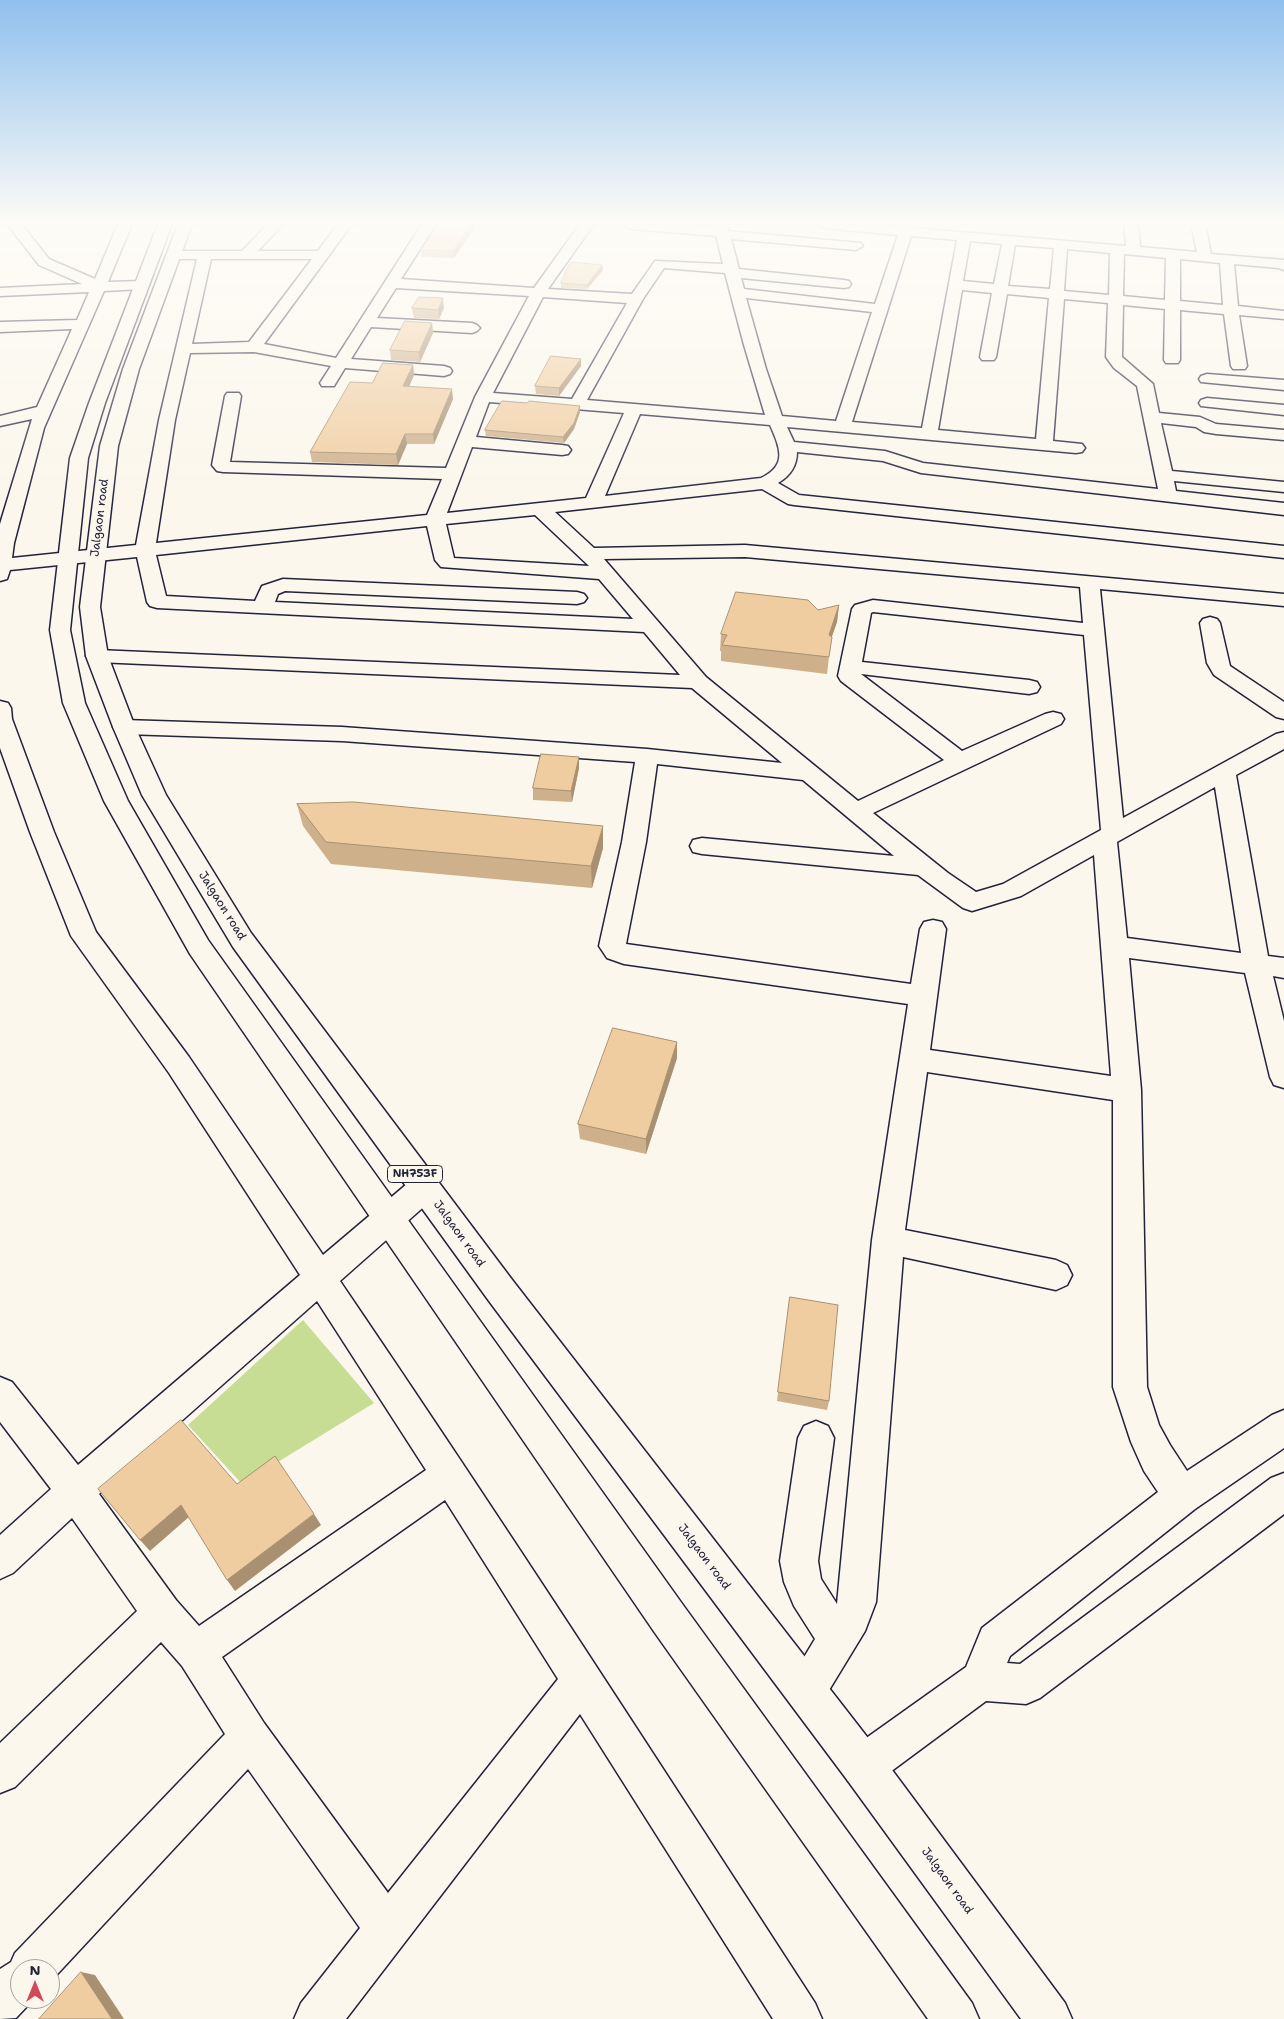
<!DOCTYPE html>
<html>
<head>
<meta charset="utf-8">
<style>
	body { margin:0 }
	#map { position:relative; width:1284px; height:2019px; overflow:hidden; background:#fbf7ec; font-family:"Shantell Sans",sans-serif }
	canvas { display:block }
	.north { position:absolute; left:10px; top:1959px; width:50px; height:50px; box-sizing:border-box; background:#fbf7ec; border:1px solid #a4a2a5; border-radius:50%; rotate:0deg; font-size:14px; font-weight:700; line-height:20px; text-align:center; color:#22223b }
	.north::after { content:''; display:block; margin:auto; width:18px; height:22px; background:#d1495b; clip-path:polygon(50% 0,100% 100%,50% 72%,0 100%) }
</style>
</head>
<body>
<div id="map">
<canvas width="1284" height="2019"></canvas>
<div class="north">N</div>
</div>
<script>
const c = document.querySelector('canvas').getContext('2d');
c.lineJoin = 'round';
function fillPath(path, color) { c.fillStyle = color; c.fill(path, 'evenodd'); }
function stroke(path, color, width, dash) { c.strokeStyle = color; c.lineWidth = width; c.lineCap = dash ? 'butt' : 'round'; c.setLineDash(dash || []); c.stroke(path); }
function label(font, color, halo, rows, align = 'center') {
  c.font = font + ' "Shantell Sans",sans-serif'; c.lineWidth = 4; c.setLineDash([]); c.textBaseline = 'middle'; c.strokeStyle = halo; c.fillStyle = color; for (const [text, x, y, turn = 0] of rows) {
    c.save(); c.translate(x, y); c.rotate((+turn || 0) * Math.PI / 180); c.textAlign = isNaN(turn) ? turn : align; if (halo) c.strokeText(text, 0, 0); c.fillText(text, 0, 0); c.restore();
  }
}
fillPath(new Path2D(`
	M303 1320 374 1403 242 1484 188 1425Z`), '#c6dd93');
const minor = new Path2D(`
	M7 224H21L49 259 95 279 118 224H132L108 282 142 281 147 282 149 285 147 288 142 289 104 291 44 428 14 543 12 558 136 545 159 420 197 259H174L167 255 174 251H242L268 224H283L258 251H318L338 224H352L264 344 336 358 422 224H436L401 279 534 288 580 224H594L548 289 632 294 655 261 723 264 716 236 633 229 628 228 627 224H672L714 227 713 224H727L728 231 861 243 863 246 856 250 731 239 739 269 844 280 849 281 851 284 849 287 844 288 741 278 744 289 875 304 898 235 823 228 816 224H870L900 227 901 224H915L913 228 1126 246 1124 224H1138L1140 247 1197 252 1191 224H1205L1211 254 1284 260V270L1278 268 1234 264 1238 306 1284 311V319L1239 315 1247 366 1245 369H1233L1231 366 1224 314 1180 310V360L1178 363H1166L1164 360 1165 309 1123 305 1122 357 1153 384 1159 413 1200 417 1216 424 1284 430V440L1216 434 1204 432 1196 427 1161 423 1172 471 1284 482V492L1174 481 1176 491 1284 503V515L921 473 883 461 797 452C797 466 790 476 778 483L799 495 1284 546V558L794 505 788 504 762 489 555 512 594 548 745 545 1284 594V606L1100 589 1123 818 1276 734 1284 732V749L1236 775 1268 956 1284 958V978L1273 976 1284 1021V1088L1274 1085 1270 1077 1245 973 1129 958 1141 1090 1147 1387 1159 1425 1170 1445 1187 1471 1272 1415 1284 1410V1448L1195 1509 1010 1656 1007 1663 1020 1664 1271 1478 1284 1473V1514L1040 1698 1026 1704 986 1701 878 1781 863 1787 848 1781 842 1766 848 1751 966 1667 982 1628 1158 1492 1144 1471 1131 1442 1113 1387V1100L927 1072 905 1230 1056 1260 1067 1265 1072 1275 1067 1285 1056 1290 903 1257 876 1602 865 1631 820 1705 806 1711 792 1705 786 1691 792 1677 815 1639 794 1606 784 1582 780 1561 798 1438 804 1426 816 1421 828 1426 834 1438 818 1561 821 1579 837 1604 872 1240 908 1004 624 964 607 958 599 946 622 842 635 762 342 741 124 734 116 732 113 727 116 722 124 720 342 727 647 749 782 763 692 688 97 662 90 660 86 656 90 652 97 650 680 675 644 632 157 608 150 606 147 602 137 557 10 570 7 579 0 581V524L32 419 0 426V416L37 407 72 329 0 332V322L77 320 89 292 0 296V288L82 284 39 265ZM911 236 957 240 922 428 852 422ZM970 241 1002 244 994 284 963 281ZM1015 245 1054 248 1050 289 1008 286ZM1067 249 1110 253 1109 295 1064 291ZM1124 254 1166 258 1165 300 1123 296ZM211 259H312L249 342 192 344ZM1180 259 1220 263 1223 305 1180 301ZM664 268 725 273 744 345 765 415 587 400 643 299ZM396 288 529 296 475 397 446 468 230 462 241 396 239 393H227L225 396 212 465 217 471 223 472 442 479 427 515 156 543 175 420 190 353 254 352 331 366 320 383 322 386H334L345 368 444 376 450 374 452 371 450 368 444 366 351 359 371 327 472 333 477 331 480 328 477 325 472 323 377 318ZM962 290 992 293 980 357 982 360H994L996 357 1007 294 1049 298 1036 439 938 430ZM543 297 627 303 572 399 493 393ZM746 298 872 312 836 421 782 416 766 369ZM1064 299 1108 303 1106 357 1114 368 1137 386 1158 489 923 463 885 451 794 442 787 427 1076 453 1082 452 1085 448 1082 444 1053 441ZM489 402 624 413 586 498 447 513 472 447 562 455 568 454 571 450 568 446 562 445 476 437ZM640 414 770 425C780 448 788 465 761 478L605 496ZM535 515 589 566 454 558 446 524ZM427 526 435 560 441 567 599 579 633 619 275 602 278 594 285 591 577 604 584 602 587 598 584 594 577 592 283 579 262 586 255 601 166 596 156 555ZM745 557 1080 587 1083 623 873 600 855 605 852 609 838 676 841 681 944 760 858 801 706 677 604 559ZM873 612 1084 635 1101 830 1003 884 976 892 948 873 873 813 1061 724 1064 719 1061 714 1053 712 1045 714 962 751 861 674 1029 694 1037 692 1040 687 1037 682 1029 680 862 662 871 613ZM657 764 803 780 894 856 702 838 693 840 690 846 693 852 702 854 918 875 963 908 972 911 1021 896 1094 855 1111 1076 930 1050 946 929 942 922 933 920 924 922 920 929 911 984 626 944 646 842ZM1215 787 1241 953 1127 938 1117 842Z
	M1207 374 1284 380V390L1201 382 1199 379 1201 376Z
	M1207 398 1284 405V415L1201 406 1199 403 1201 400Z
	M1210 617 1217 619 1220 623 1230 666 1284 702V719L1276 717 1214 675 1207 663 1200 623 1203 619Z
	M0 701 8 703 11 708 12 719 54 832 96 932 189 1057 323 1255 414 1178 425 1174 436 1178 440 1187 436 1196 340 1281C502 1519 658 1761 815 2003L822 2019H773L580 1714 346 2019H294L301 2003 360 1928 248 1769 50 1982V1969H20V1999H34L16 2018 0 2019V1969L11 1962 15 1953 225 1734 182 1666 161 1642 15 1787 0 1793V1743L137 1611 72 1518 13 1573 0 1579V1535L51 1489 0 1422V1377L12 1382 78 1465 300 1275 169 1073 71 936 30 832 0 748ZM317 1301 426 1470 199 1626 176 1600 99 1494ZM445 1500 558 1679 388 1893 264 1723 222 1657Z`);
const highway = new Path2D(`
	M158 224H172L105 403 88 458 70 630 85 703 128 801 208 940 683 1605 972 2003 979 2019H928L655 1633 190 954 104 801 63 703 50 630 70 458 89 403Z
	M178 224H192L139 369 118 446 100 607 108 656 135 727 166 795 251 933 513 1281 878 1751 1065 2003 1072 2019H1021L848 1781 489 1301 233 947 142 795 113 727 86 656 80 607 100 446 123 369Z`);
stroke(minor, '#22223b', 3);
stroke(highway, '#22223b', 3);
fillPath(minor, '#fbf7ec');
fillPath(highway, '#fbf7ec');
fillPath(new Path2D(`
	M477 224 454 258 422 257 421 250Z
	M602 265 603 270 587 289 561 288V283Z
	M412 308H444L439 319 414 318Z
	M432 323 433 333 420 362 391 360 390 350Z
	M581 359V366L559 396 536 394 535 386Z
	M413 365 414 375 409 386 453 399 434 444H407L398 465 312 462 310 452 372 383Z
	M527 403 580 406V412L574 429 564 443 486 436 485 430Z
	M839 605 837 622 831 639 827 674 721 661V651H720L721 634Z
	M579 757V768L572 802 533 800V788Z
	M297 804 603 848 592 888 331 864 303 826Z
	M677 1042V1058L646 1154 580 1139 578 1124Z
	M790 1297 829 1401 827 1410 777 1401Z`), '#ceb08a');
fillPath(new Path2D(`
	M471 224H477L454 258 453 251Z
	M602 265 603 270 587 289V285Z
	M443 298 444 308 439 319 438 310Z
	M432 323 433 333 420 362 419 352Z
	M581 359V366L559 396V388Z
	M413 365 414 375 405 396 403 386Z
	M452 389 453 399 434 444 433 434Z
	M580 406V412L574 429 564 443 563 437Z
	M405 434 407 444 398 465 396 454Z
	M839 605 837 622 831 639 827 674 831 639 829 635Z
	M579 757V768L572 802 571 791Z
	M603 826V848L592 888 591 866Z
	M677 1042V1058L646 1154V1139Z
	M181 1505 190 1516 150 1551 140 1540Z
	M314 1514 321 1525 235 1591 227 1580Z
	M81 1972 95 1975 124 2019H112Z`), '#a89071');
const building = new Path2D(`
	M440 224H471L453 251 421 250Z
	M571 262 602 265 587 285 561 283Z
	M419 297 443 298 438 310 412 308Z
	M405 321 432 323 419 352 390 350Z
	M551 356 581 359 559 388 535 386Z
	M383 363 413 365 403 386 452 389 433 434H405L396 454 310 452 350 382 372 383Z
	M502 401 527 403 529 401 580 406 574 423 563 437 485 430Z
	M736 592 808 600 818 610 839 605 829 635 832 637 829 657 722 645 727 635 721 634Z
	M541 754 579 757 571 791 533 788Z
	M354 802 603 826 591 866 326 842 297 804Z
	M613 1028 677 1042 646 1139 578 1124Z
	M790 1297 838 1305 829 1401 778 1392Z
	M181 1420 237 1484 275 1456 314 1514 227 1580 181 1505 140 1540 98 1489Z
	M81 1972 112 2019H39Z`);
fillPath(building, '#f0cda1');
stroke(building, '#a89071', 1);
const sky = c.createLinearGradient(0, 0, 0, 507);
sky.addColorStop(0, '#90c0ee');
sky.addColorStop(0.44, '#fdfbf6');
sky.addColorStop(1, '#fdfbf600');
c.fillStyle = sky;
c.fillRect(0, 0, 1284, 507);
for (const [x, y, w] of [
	[415,1174,55]
]) { const box = new Path2D(); box.roundRect(x - w / 2, y - 8.5, w, 17, 4); c.fillStyle = '#fbf7ec'; c.fill(box); stroke(box, '#22223b', 1); }
label('bold 11px', '#22223b', null, [
	["NH753F",415,1174]
]);
label('12px', '#22223b', '#fbf7ec', [
	["Jalgaon road",100,518,-83],
	["Jalgaon road",222,906,58],
	["Jalgaon road",459,1234,54],
	["Jalgaon road",704,1557,53],
	["Jalgaon road",947,1881,54]
]);
</script>
</body>
</html>
